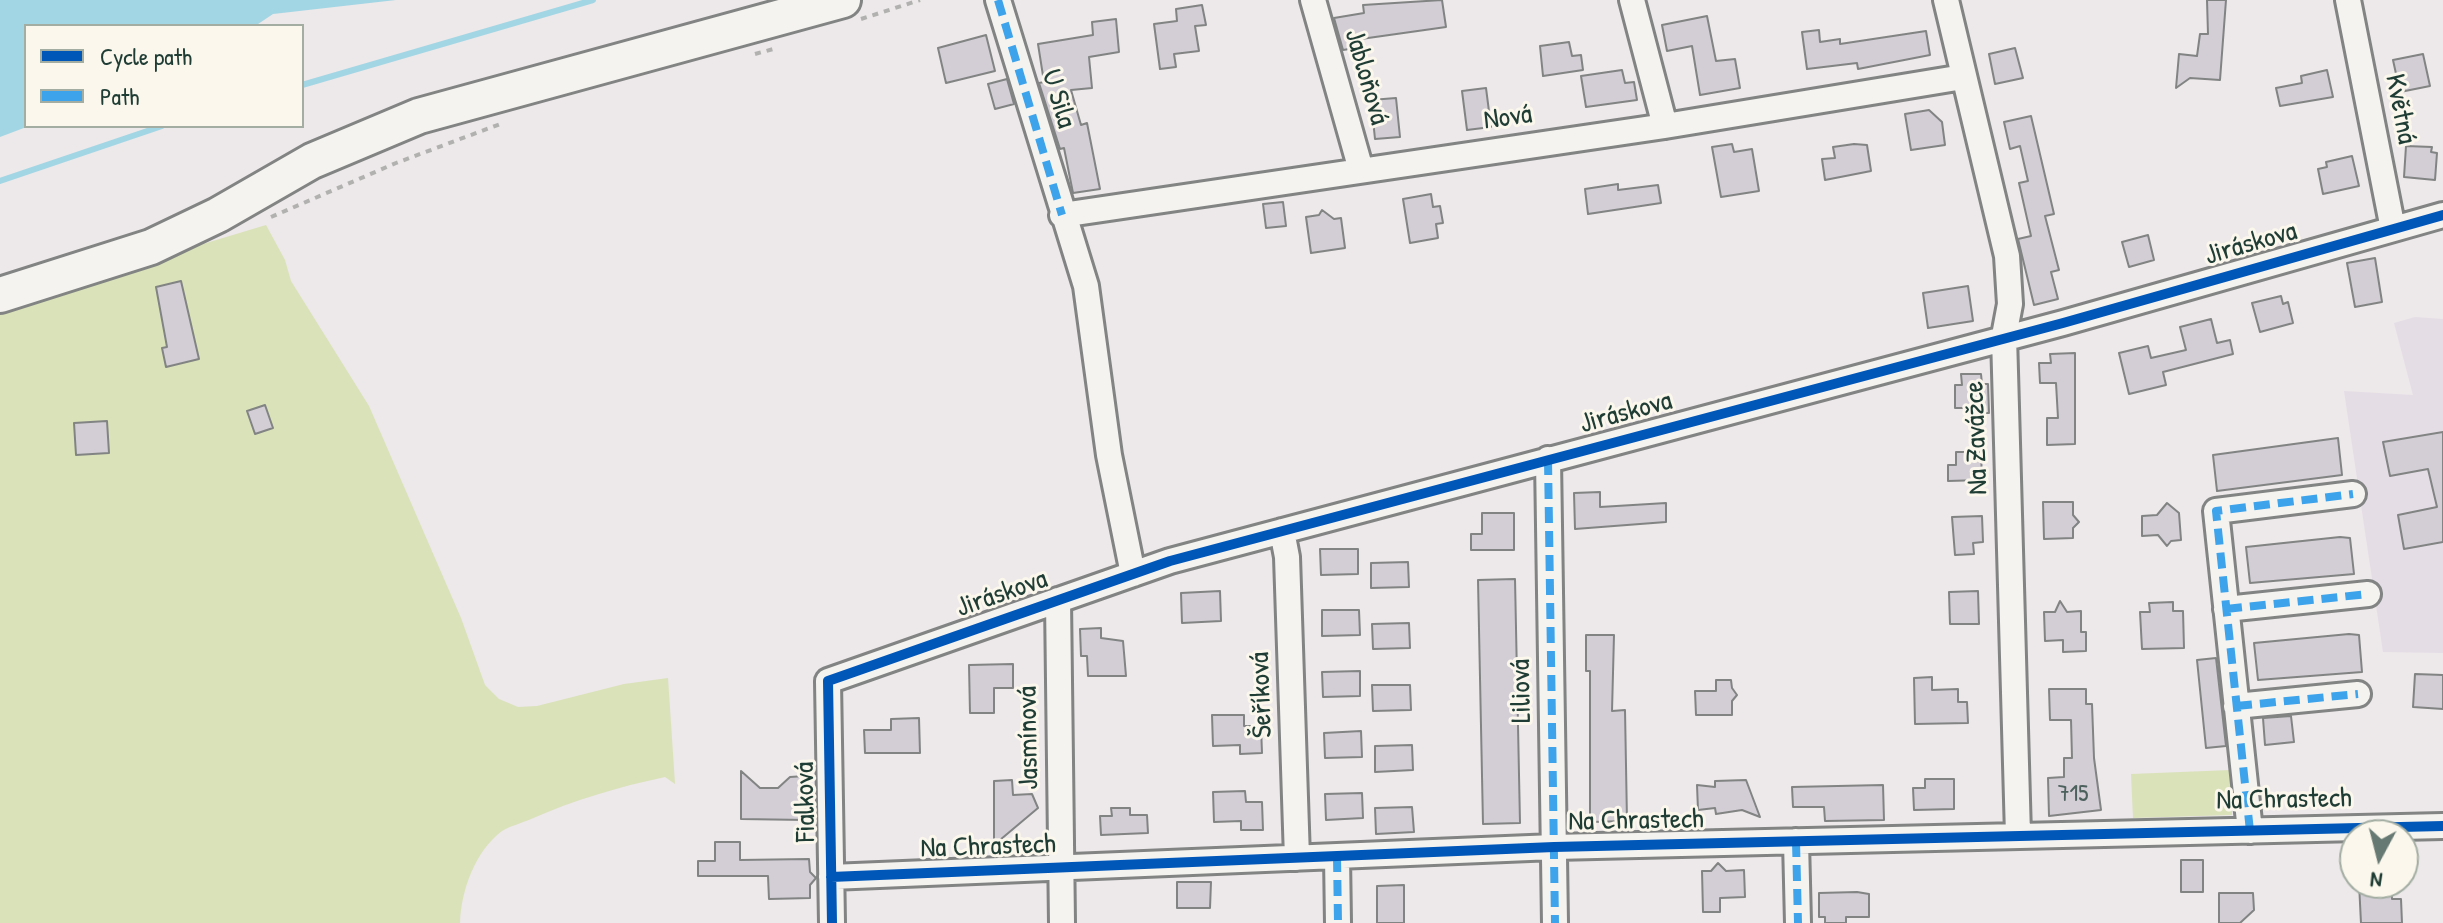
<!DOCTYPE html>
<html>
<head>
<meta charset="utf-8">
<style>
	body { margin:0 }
	#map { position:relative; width:2443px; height:923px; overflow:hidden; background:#ede8e9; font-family:"Patrick Hand",sans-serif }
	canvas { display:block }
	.legend { position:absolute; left:24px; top:24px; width:280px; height:104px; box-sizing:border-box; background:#fbf7ec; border:2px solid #a3ada2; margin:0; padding:10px 14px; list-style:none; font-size:24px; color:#1f3d34 }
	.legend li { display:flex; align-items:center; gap:16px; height:40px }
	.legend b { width:40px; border:2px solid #a3ada2 }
	.north { position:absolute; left:2339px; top:819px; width:80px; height:80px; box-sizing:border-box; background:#fbf7ec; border:2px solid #a3ada2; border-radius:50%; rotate:187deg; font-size:22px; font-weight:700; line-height:32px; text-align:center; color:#1f3d34 }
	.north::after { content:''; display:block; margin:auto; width:28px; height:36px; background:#677973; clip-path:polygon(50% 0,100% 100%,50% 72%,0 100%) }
</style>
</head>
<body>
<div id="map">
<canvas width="2443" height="923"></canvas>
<ul class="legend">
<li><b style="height:10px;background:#0057b8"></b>Cycle path</li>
<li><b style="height:10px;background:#3da4eb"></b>Path</li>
</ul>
<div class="north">N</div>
</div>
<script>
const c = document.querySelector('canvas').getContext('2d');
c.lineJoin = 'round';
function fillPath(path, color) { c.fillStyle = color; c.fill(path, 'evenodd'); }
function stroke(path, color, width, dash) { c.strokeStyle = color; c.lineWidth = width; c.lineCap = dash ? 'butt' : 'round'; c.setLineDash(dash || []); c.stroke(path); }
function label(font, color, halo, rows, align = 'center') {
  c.font = font + ' "Patrick Hand",sans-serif'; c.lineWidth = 6; c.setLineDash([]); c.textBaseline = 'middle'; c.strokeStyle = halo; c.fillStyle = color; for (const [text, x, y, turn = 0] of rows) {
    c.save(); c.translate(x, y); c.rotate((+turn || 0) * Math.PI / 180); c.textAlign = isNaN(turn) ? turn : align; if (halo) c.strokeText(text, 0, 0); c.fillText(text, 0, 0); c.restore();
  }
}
fillPath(new Path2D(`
	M2415 317 2443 319V653L2383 652 2344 391 2413 395 2394 323Z`), '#e5dde6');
fillPath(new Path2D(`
	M266 225 285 260 291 281 369 406 461 618 485 685 499 699 518 707 537 706 624 684 668 678 675 784 665 777C618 787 574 800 531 819 522 823 510 826 502 831 475 851 461 891 460 923H0V305Z
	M2231 770 2232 815 2133 818 2131 774Z`), '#dae2b9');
fillPath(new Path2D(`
	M0 0H396L273 14 255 26H26V126H29L0 137Z`), '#a2d6e4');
stroke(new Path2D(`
	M302 85 593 0
	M0 181 162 126`), '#a2d6e4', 6);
const building = new Path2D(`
	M1442 0 1446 27 1361 39 1362 47 1343 50 1334 18 1364 13 1363 5Z
	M2207 0H2226L2220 80 2190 78 2176 88 2179 54 2197 56 2200 34H2208Z
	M1202 5 1206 25 1195 26 1199 51 1174 54 1176 67 1160 69 1154 24 1177 21 1176 9Z
	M1707 16 1716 61 1735 59 1740 88 1700 95 1692 46 1667 51 1662 25Z
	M1116 19 1119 52 1089 57 1092 88 1071 90 1081 125 1087 123 1100 189 1073 193 1064 148 1060 149 1039 83 1044 82 1038 44 1093 35 1092 22Z
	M1819 30 1820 42 1840 39V44L1926 31 1930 55 1858 69 1857 63 1807 69 1802 32Z
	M986 35 995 71 946 83 938 48Z
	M1569 42 1572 56 1581 55 1583 70 1543 76 1540 46Z
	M2015 48 2023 78 1995 84 1989 54Z
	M2423 54 2430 86 2400 92 2393 60Z
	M1622 70 1625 83 1634 82 1637 100 1586 107 1581 76Z
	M2327 70 2333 97 2280 106 2276 88 2302 83 2301 76Z
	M1007 79 1014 104 995 109 988 84Z
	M1486 88 1491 127 1467 130 1462 91Z
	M1396 98 1400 137 1375 139 1371 100Z
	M1929 110 1942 122 1945 145 1911 150 1905 114Z
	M2031 116 2054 214 2045 216 2059 270 2051 272 2058 299 2034 305 2018 239 2031 236 2019 183 2028 181 2020 146 2010 149 2004 122Z
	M1732 144 1734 152 1752 149 1759 191 1721 197 1712 147Z
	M1854 144 1867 145 1871 171 1825 180 1822 159 1835 158 1833 147Z
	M2406 146 2432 147 2431 152 2437 153 2435 180 2404 177Z
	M2352 156 2359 186 2323 194 2318 169 2327 167 2326 162Z
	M1618 184V190L1658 185 1661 203 1588 214 1585 189Z
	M1431 194 1433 207 1440 206 1443 223 1436 224 1438 238 1410 243 1403 199Z
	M1283 202 1286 226 1266 228 1263 204Z
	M1322 210 1334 219 1341 218 1345 248 1311 253 1306 217 1319 215Z
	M2148 235 2154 260 2129 267 2122 242Z
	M2375 258 2382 302 2355 307 2347 263Z
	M181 281 199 359 166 367 162 348 167 347 156 287Z
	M1968 286 1973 321 1928 328 1923 293Z
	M2281 296 2283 304 2288 302 2293 323 2260 332 2252 303Z
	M2211 319 2217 343 2230 340 2233 354 2163 372 2166 385 2129 394 2119 353 2148 346 2151 358 2186 350 2180 327Z
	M2075 353V444L2047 445V418H2058L2056 383H2040L2039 363H2051L2050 354Z
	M1961 374H1981L1982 384H1988L1989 413H1965V408H1955V385H1962Z
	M265 405 273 428 255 434 247 411Z
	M107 421 109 453 76 455 74 423Z
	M2443 432V542L2404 549 2398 515 2437 507 2428 469 2390 476 2383 442Z
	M2338 438 2342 475 2217 491 2213 455Z
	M1956 452H1981L1982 480 1948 481V465H1956Z
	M1600 492V507L1666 503V522L1575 529 1574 493Z
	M2043 502H2073V515L2079 522 2073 528V538L2044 539Z
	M2167 503 2179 513 2181 540 2171 541 2167 546 2158 535 2142 536V516L2157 515Z
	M1482 513H1514V550H1471V534H1482Z
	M1982 516 1983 542 1973 543 1974 554 1955 555 1952 517Z
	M2340 537 2350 538 2354 574 2250 583 2246 547Z
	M1320 549H1358V574L1321 575Z
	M1408 562 1409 587 1371 588V563Z
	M1515 579 1520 823 1483 824 1478 580Z
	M1220 591 1221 621 1182 623 1181 593Z
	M1978 591 1979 624H1950L1949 592Z
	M2060 601 2067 612 2081 611V632H2086V651L2063 652V640L2045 641 2044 612H2055Z
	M2173 602V611H2183L2184 648 2142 649 2140 612H2150L2149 603Z
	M1322 610H1359L1360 635 1322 636Z
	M1409 623 1410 648 1373 649 1372 624Z
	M1101 628V638L1123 641 1126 676H1088L1087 656H1081L1080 629Z
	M2349 634 2359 635 2362 672 2258 680 2254 643Z
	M1586 635H1614L1612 711 1625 710 1627 821 1590 822V671H1586Z
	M2216 658 2226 746 2206 748 2197 660Z
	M1013 664V688H994V713H970L969 665Z
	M1360 671V696L1323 697 1322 672Z
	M2415 674 2443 675V709L2413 707Z
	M1932 677V690L1958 689V702H1967L1968 723 1915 724 1914 678Z
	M1716 680H1731L1732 688 1737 695 1732 701V715H1696L1695 691H1716Z
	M1372 685H1410L1411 710 1373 711Z
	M2049 689H2086V704H2092L2094 758 2101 810 2049 816 2048 778 2064 777V758H2072L2071 720H2050Z
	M1212 715H1244V726H1261L1262 753 1240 754V745L1213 746Z
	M2291 716 2294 742 2265 745 2263 718Z
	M919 718 920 753H865L864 730H891V719Z
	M1361 731 1362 757 1325 758 1324 733Z
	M1412 745 1413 770 1375 772V746Z
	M741 771 760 788H778L790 777 805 776 806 820 741 819Z
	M1925 779H1954V809L1914 810 1913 788H1925Z
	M1012 780 1013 795 1032 794 1038 808 994 845V781Z
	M1746 780 1760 817 1742 810 1716 814 1715 808 1698 810 1697 785 1715 787V781Z
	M1883 785 1884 820 1825 821 1824 807H1793L1792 787Z
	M1245 791 1246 802H1262L1263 830H1241V821L1214 822 1213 792Z
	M1362 793 1363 818 1326 820 1325 794Z
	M1412 807 1414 832 1376 834 1375 808Z
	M1111 808H1130V815H1147L1148 833 1101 835 1100 816H1112Z
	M715 842H740V860L809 859 810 872 816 878 810 885V898L769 899 768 876H698V861H715Z
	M2181 860H2203V892H2181Z
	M1718 863 1726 871 1744 870 1745 897 1720 898V912H1703L1702 871H1711Z
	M1177 882H1211L1210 908H1177Z
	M2359 883H2391L2392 899H2401L2402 923H2361Z
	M1404 885V923H1377V886Z
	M1857 892 1869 894V917H1846V923H1825V917H1819V893Z
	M2219 893H2253L2254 910 2240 923H2219Z`);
fillPath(building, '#d3cdd6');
stroke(building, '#818483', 2);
const street = new Path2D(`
	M998 0 1086 286 1109 455 1133 574
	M1313 0 1361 170
	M1632 0 1665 126
	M1946 0 2007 256 2010 304 2004 336 2018 835
	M2348 0 2393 229
	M1062 215 1665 126 1963 77
	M1548 459 1555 923
	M1282 531 1287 557 1297 858
	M1058 600 1062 923
	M2226 609 2368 594
	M2236 706 2358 694
	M2250 831 2216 511 2353 494
	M1796 841 1798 923
	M1337 856 1338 923
	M831 877 1554 847 2443 826
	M832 923 828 681 1170 561 2063 323 2443 215`);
const secondary = new Path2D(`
	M0 295 151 247 218 215 312 161 419 116 843 0`);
stroke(street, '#818483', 30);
stroke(secondary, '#818483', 40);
stroke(new Path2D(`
	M861 19 920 0
	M755 54 777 48
	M271 217 396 163 503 123`), '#b1b2b0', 4, [6, 6]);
stroke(street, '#f5f3f0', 24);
stroke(secondary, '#f5f3f0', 34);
stroke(new Path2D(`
	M998 0 1062 215
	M1548 459 1555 923
	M2226 609 2368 594
	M2236 706 2358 694
	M2250 831 2216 511 2353 494
	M1796 841 1798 923
	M1337 856 1338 923`), '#3da4eb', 8, [16, 8]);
stroke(new Path2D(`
	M831 877 1554 847 2443 826
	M832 923 828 681 1170 561 2063 323 2443 215`), '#0057b8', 10);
label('24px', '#4c615c', null, [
	["715",2073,795]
]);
label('28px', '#1f3d34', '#fbf7ec', [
	["Jabloňová",1366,77,74],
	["U Sila",1058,99,73],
	["Květná",2400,109,79],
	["Nová",1508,118,-8],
	["Jiráskova",2251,244,-16],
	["Jiráskova",1626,413,-15],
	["Na Zavážce",1977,438,-92],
	["Jiráskova",1002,594,-19],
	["Liliová",1522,691,-91],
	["Šeříková",1262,695,-92],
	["Jasmínová",1029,738,-91],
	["Na Chrastech",2284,800,-1],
	["Fialková",806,802,-91],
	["Na Chrastech",1636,821,-1],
	["Na Chrastech",988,847,-2]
]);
</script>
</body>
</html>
